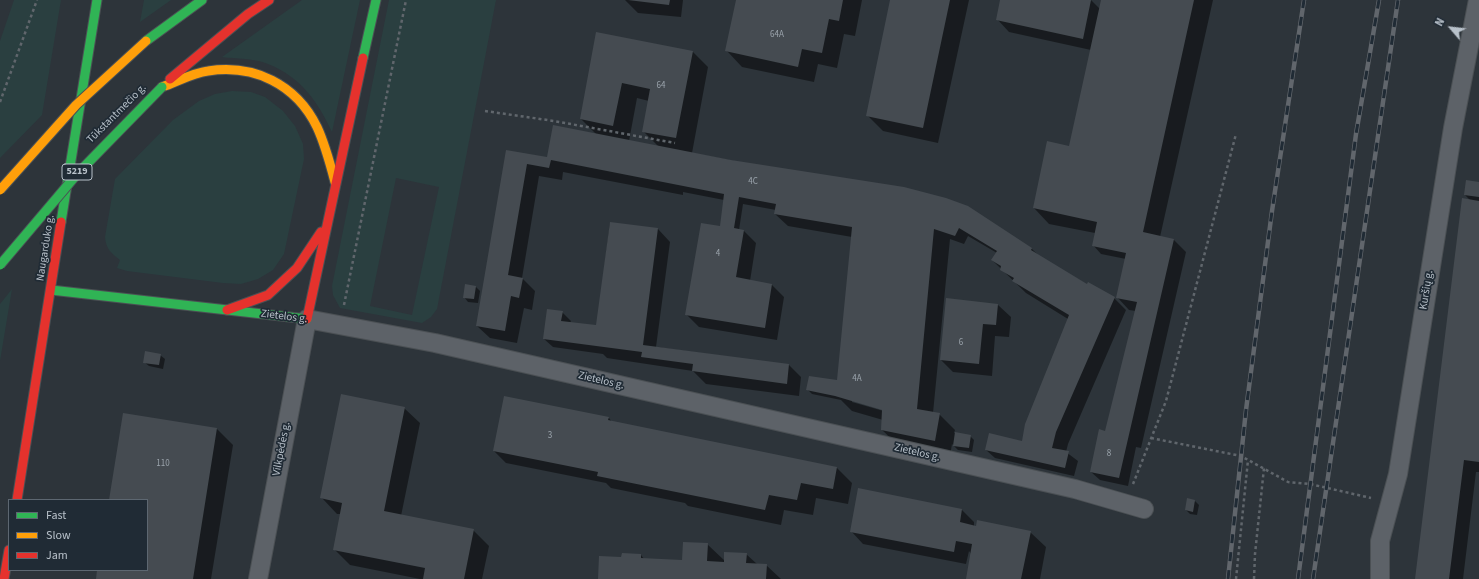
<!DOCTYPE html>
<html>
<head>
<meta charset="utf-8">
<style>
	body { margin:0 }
	#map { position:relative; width:1479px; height:579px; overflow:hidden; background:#2d343a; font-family:"Source Sans 3",sans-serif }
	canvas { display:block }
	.legend { position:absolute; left:8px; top:499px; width:140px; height:72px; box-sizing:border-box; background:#202b35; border:1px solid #5d6771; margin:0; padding:5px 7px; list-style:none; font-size:12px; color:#b8c1ca }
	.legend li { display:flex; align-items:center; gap:8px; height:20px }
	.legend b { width:20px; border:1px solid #5d6771 }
	.north { position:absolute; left:1431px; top:8px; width:40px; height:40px; -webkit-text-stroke:3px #202b35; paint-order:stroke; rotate:298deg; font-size:11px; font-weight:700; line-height:16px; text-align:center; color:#b8c1ca }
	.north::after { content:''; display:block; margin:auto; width:14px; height:18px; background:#b8c1ca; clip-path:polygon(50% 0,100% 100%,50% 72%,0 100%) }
</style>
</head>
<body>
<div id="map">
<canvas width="1479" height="579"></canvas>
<ul class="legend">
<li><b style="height:5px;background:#30b455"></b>Fast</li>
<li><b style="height:5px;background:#ff9f0a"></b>Slow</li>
<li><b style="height:5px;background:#e5322d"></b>Jam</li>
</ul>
<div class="north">N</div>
</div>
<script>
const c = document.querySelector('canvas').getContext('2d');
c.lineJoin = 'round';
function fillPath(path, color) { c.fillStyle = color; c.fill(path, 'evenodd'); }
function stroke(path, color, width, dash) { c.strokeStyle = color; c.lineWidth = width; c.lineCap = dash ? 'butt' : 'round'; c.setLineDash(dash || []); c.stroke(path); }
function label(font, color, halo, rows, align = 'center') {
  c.font = font + ' "Source Sans 3",sans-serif'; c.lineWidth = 3.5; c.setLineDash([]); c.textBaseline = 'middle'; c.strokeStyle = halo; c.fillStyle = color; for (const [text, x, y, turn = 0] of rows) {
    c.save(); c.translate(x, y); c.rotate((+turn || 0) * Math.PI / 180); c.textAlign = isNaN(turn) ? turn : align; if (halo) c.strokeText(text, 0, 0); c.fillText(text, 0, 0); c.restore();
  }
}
fillPath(new Path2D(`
	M14 0H61L42 115 0 158V41Z
	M144 0H171L140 22Z
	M302 0H360L332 132C318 102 301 77 268 64 254 58 237 59 222 57Z
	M389 0H496L437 309 431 317 422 323 340 308 333 295 332 286ZM396 178 439 187 412 315 370 306Z
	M232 91 251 92 265 97 283 111 295 126 303 144 304 159 284 254 273 270 258 279 241 284 223 283 127 271 117 268 120 260C111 253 106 249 105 237L115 179 173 120 199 101 215 94Z
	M12 289 0 361V304Z`), '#2a3f40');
fillPath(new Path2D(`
	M625 0H683L681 17 638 13Z
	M737 0H862L855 36 844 34 837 68 818 64 814 82 742 67 727 51Z
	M891 0H969L938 143 883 131 867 115Z
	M1001 0H1091L1100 9 1102 0H1213L1160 237 1174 240 1186 252 1141 448 1136 447 1128 486 1100 480 1091 472 1108 432 1136 311 1129 310 1117 297 1126 259 1101 254 1093 245 1095 233 1049 224 1034 208 1070 147 1091 50 1009 32 997 19Z
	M597 33 693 52 708 67 692 153 782 170 1032 249 1040 257 1088 285 1114 298 1126 310 1068 444 1066 452 1078 461 1074 476 995 458 986 450 1025 442 1068 319 1026 293 992 260 997 253 968 236 964 244 950 239 933 413 939 414 955 430 954 433 970 436 974 440 972 452 958 450 952 444 950 456 898 445 882 430 883 420 852 411 841 400 812 394 808 390 838 383 852 237 788 226 775 214 776 210 743 204 739 230 744 231 756 243 750 281 772 285 784 297 777 340 699 327 686 314 723 227 724 200 683 192V195L563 172 562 180 539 176 522 278 535 291 532 310 524 308 517 343 490 338 477 326 507 151 548 158 597 135 581 119ZM637 98 649 101 643 131 659 147 629 141ZM852 400 888 410 887 412 852 402Z
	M1479 183V472H1476L1463 579H1416L1471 201 1465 195Z
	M610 223 658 229 670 242 656 347 789 365 801 377 799 396 706 384 693 371 607 358 603 354 553 347 544 339 562 312 571 321 570 323 597 327Z
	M476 287 480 291 478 303 468 302 464 297Z
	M947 300 998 305 1011 317 1009 337 995 336 992 376 953 372 941 360Z
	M160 355 165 359 163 369 149 366 144 362Z
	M404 408 420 423 401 516 473 530 489 546 482 579H420L350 565 334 549 341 514H337L322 498Z
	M124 414 217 429 233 445 211 579H97L98 570H147V500H110Z
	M609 418 612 422 837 468 852 483 848 504 816 498 813 515 784 510 781 525 688 506 685 503 611 488 606 483 506 463 494 451Z
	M859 489 962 510 974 522V526L1030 532 1046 547 1040 579H967L971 554 969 551 966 564 863 544 851 531Z
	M1195 501 1199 505 1197 515 1190 514 1186 510Z
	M707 544 725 561 746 554 757 564 766 565 781 579H599L622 558 641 555 644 559 683 561Z`), '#0007');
fillPath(new Path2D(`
	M628 0H670L669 5Z
	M736 0H843L839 21 829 19 822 53 802 49 798 67 725 51Z
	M890 0H950L923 128 866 116Z
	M1000 0H1091L1083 39 996 20Z
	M1101 0H1194L1143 232 1174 239 1119 478 1090 472 1099 429 1105 431 1137 302 1116 298 1126 253 1092 246 1097 222 1033 208 1047 141 1069 146Z
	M596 32 693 51 676 138 642 132 650 89 622 83 613 126 580 119Z
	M553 125 731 160 904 187 946 198 968 206 1032 248 1031 250 1087 284 1088 282 1115 297 1056 432 1052 448 1069 451 1065 468 985 450 989 433 1022 441 1025 424 1069 315 1012 281 1014 278 1000 270 1001 266 991 260 997 251 959 228 955 236 934 229 917 409 940 413 935 441 881 430 882 410 835 396 806 390 809 376 837 380 852 227 774 214 776 204 739 197 734 228 744 230 736 277 772 284 765 328 685 315 701 223 720 226 724 194 551 160 549 168 527 164 508 275 523 278 519 298 511 296 505 331 476 326 506 150 547 157Z
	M1466 180 1479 182V197L1464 195Z
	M1462 198 1479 201V462L1464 460 1449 579H1415Z
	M610 222 658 228 643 345 789 364 787 384 692 371 693 364 641 357 642 352 543 339 547 309 563 311 561 321 596 325Z
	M465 284 476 286 474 299 463 298Z
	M946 298 998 304 996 325 983 324 979 364 940 360Z
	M145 351 161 354 159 365 143 363Z
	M341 394 405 407 384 511 474 529 464 579H423L425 568 333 550 342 503 320 498Z
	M504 396 609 417 608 420 837 467 833 489 801 483 797 500 769 495 765 510 597 476 598 472 493 451Z
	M123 413 217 428 193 579H96L97 570H147V500H109Z
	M955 432 971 435 969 448 953 446Z
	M858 488 962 509 960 522 976 526 977 520 1031 531 1021 579H966L972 544 956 541 954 552 850 532Z
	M1187 498 1195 500 1193 512 1185 510Z
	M683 542 708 543 707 561 724 562V552L747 553 746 563 767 564 766 579H598L599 556 621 557 622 553 641 554V558L682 560Z`), '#454b51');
const street = new Path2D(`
	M258 579 307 319 435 343 790 424 1075 489 1144 509
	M1380 579V541L1398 474 1453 128 1478 0`);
const fast = new Path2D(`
	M146 41 202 0
	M363 58 376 0
	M61 222 97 0
	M51 290 307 319`);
const slow = new Path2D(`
	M162 87C177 82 192 73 208 71 254 64 296 84 317 127 325 144 330 163 335 182`);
const jam = new Path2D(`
	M170 79 248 14 269 0
	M227 310 268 295 297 268 321 232
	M307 319 363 58
	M17 500 61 222
	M4 579 9 550`);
stroke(street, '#4b5054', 20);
stroke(fast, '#4b5054', 11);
stroke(slow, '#4b5054', 11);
stroke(jam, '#4b5054', 11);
stroke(new Path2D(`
	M0 102 37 0
	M485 111 554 121 675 143
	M344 305 406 0
	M1151 438 1241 456 1288 482 1310 484 1371 498
	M1133 484 1166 401 1236 134
	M1236 579 1248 460
	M1254 579 1255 554 1264 468`), '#60666c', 2.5, [3, 3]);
stroke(street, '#5d6268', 18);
stroke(fast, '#30b455', 9);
stroke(slow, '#ff9f0a', 9);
stroke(jam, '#e5322d', 9);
const rail = new Path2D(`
	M1228 579 1246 410 1272 211 1304 0
	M1298 579 1356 134 1379 0
	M1313 579 1398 0`);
stroke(rail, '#61666c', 4.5);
stroke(rail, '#202b35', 3, [9]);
const fastBridge = new Path2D(`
	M0 265 78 173 162 87`);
const slowBridge = new Path2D(`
	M0 190 76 105 146 41`);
stroke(fastBridge, '#4a5055', 11, []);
stroke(slowBridge, '#4a5055', 11, []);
stroke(fastBridge, '#30b455', 9);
stroke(slowBridge, '#ff9f0a', 9);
label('9px', '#9ba4ac', null, [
	["64A",777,35],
	["64",661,86],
	["4C",753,182],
	["4",718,254],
	["6",961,343],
	["4A",857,379],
	["3",550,436],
	["8",1109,454],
	["110",163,464]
]);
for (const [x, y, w] of [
	[77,172,30]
]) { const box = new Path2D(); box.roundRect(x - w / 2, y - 8, w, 16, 3); c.fillStyle = '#202b35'; c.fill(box); stroke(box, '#b8c1ca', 1); }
label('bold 10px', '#b8c1ca', null, [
	["5219",77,172]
]);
label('11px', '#b8c1ca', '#202b35', [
	["Tūkstantmečio g.",117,114,-45],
	["Naugarduko g.",46,248,-81],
	["Kuršių g.",1427,290,-81],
	["Zietelos g.",284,317,7],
	["Zietelos g.",601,381,13],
	["Vilkpėdės g.",282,449,-79],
	["Zietelos g.",917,453,13]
]);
</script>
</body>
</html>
